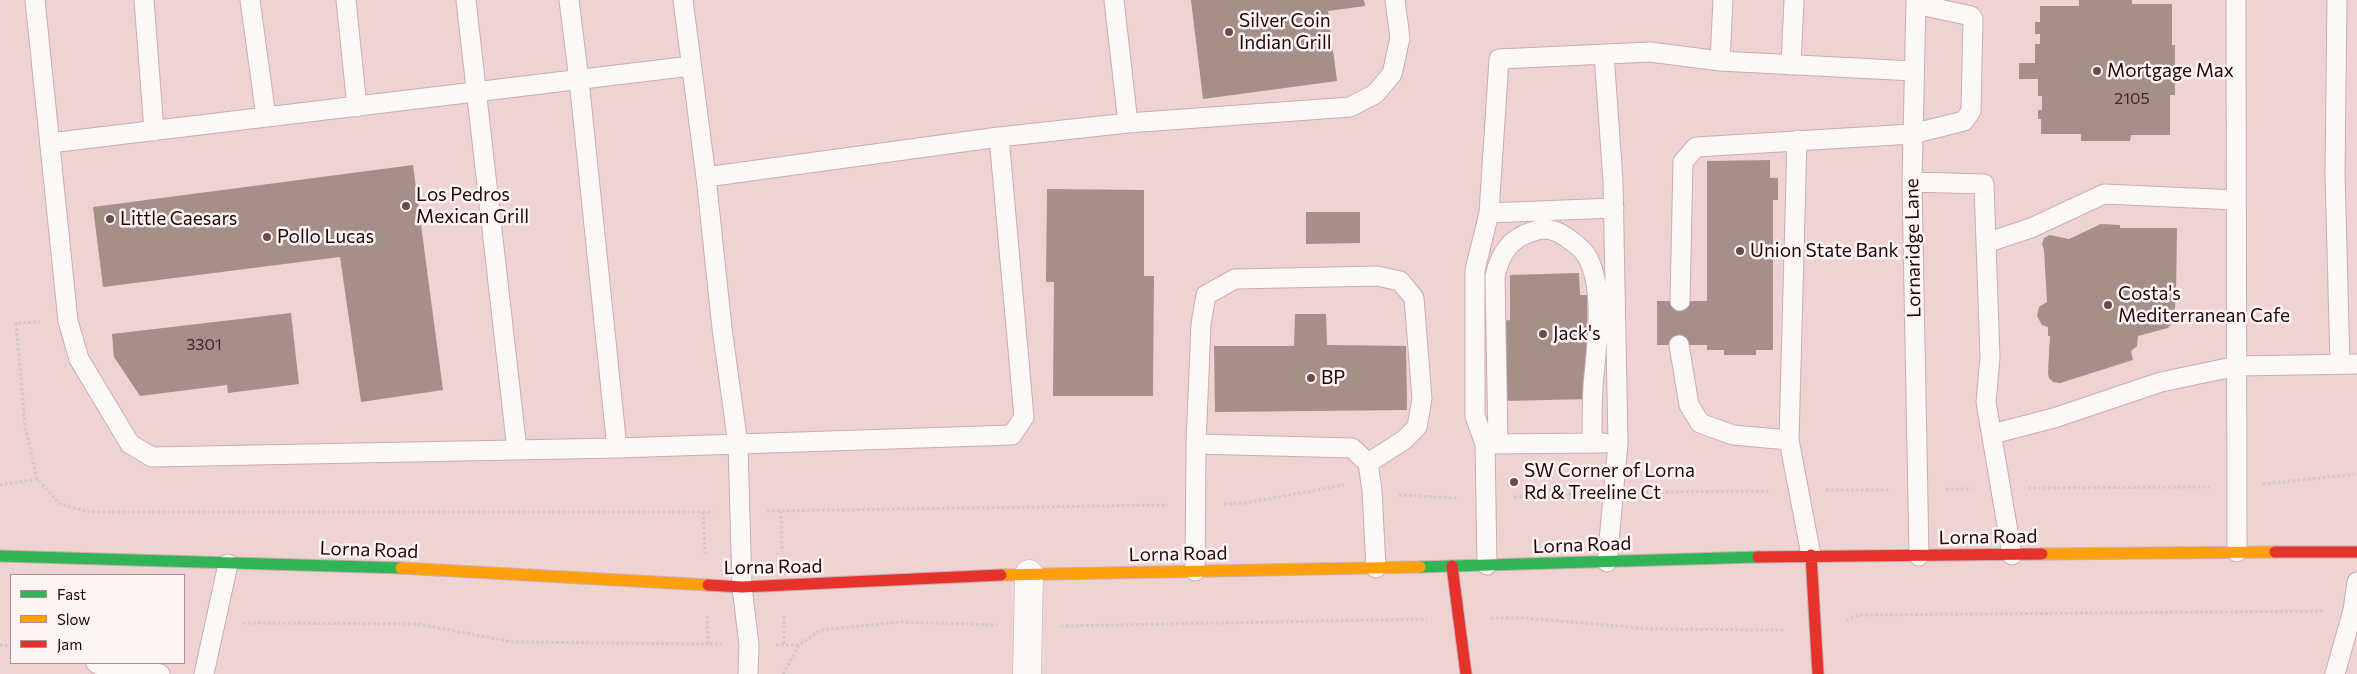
<!DOCTYPE html>
<html>
<head>
<meta charset="utf-8">
<style>
	body { margin:0 }
	#map { position:relative; width:2357px; height:674px; overflow:hidden; background:#efd3d2; font-family:Commissioner,sans-serif }
	canvas { display:block }
	.legend { position:absolute; left:10px; top:574px; width:175px; height:90px; box-sizing:border-box; background:#fdf4f4; border:1px solid #a59495; margin:0; padding:6px 9px; list-style:none; font-size:15px; color:#210506 }
	.legend li { display:flex; align-items:center; gap:10px; height:25px }
	.legend b { width:25px; border:1px solid #a59495 }
</style>
</head>
<body>
<div id="map">
<canvas width="2357" height="674"></canvas>
<ul class="legend">
<li><b style="height:6px;background:#30b455"></b>Fast</li>
<li><b style="height:6px;background:#ff9f0a"></b>Slow</li>
<li><b style="height:6px;background:#e5322d"></b>Jam</li>
</ul>
</div>
<script>
const c = document.querySelector('canvas').getContext('2d');
c.lineJoin = 'round';
function fillPath(path, color) { c.fillStyle = color; c.fill(path, 'evenodd'); }
function stroke(path, color, width, dash) { c.strokeStyle = color; c.lineWidth = width; c.lineCap = dash ? 'butt' : 'round'; c.setLineDash(dash || []); c.stroke(path); }
function label(font, color, halo, rows, align = 'center') {
  c.font = font + ' Commissioner,sans-serif'; c.lineWidth = 5; c.setLineDash([]); c.textBaseline = 'middle'; c.strokeStyle = halo; c.fillStyle = color; for (const [text, x, y, turn = 0] of rows) {
    c.save(); c.translate(x, y); c.rotate((+turn || 0) * Math.PI / 180); c.textAlign = isNaN(turn) ? turn : align; if (halo) c.strokeText(text, 0, 0); c.fillText(text, 0, 0); c.restore();
  }
}
fillPath(new Path2D(`
	M1191 0H1364L1365 6 1328 11 1337 81 1203 99Z
	M2079 0H2132V4H2172V45H2175V95H2170V135H2131L2130 141H2081V134H2041V119H2038V110H2042V96H2038V79H2019V63H2035V44H2040V34H2035V22H2040V6H2079Z
	M1770 160V178H1778V200H1773V350H1756V355H1724V350H1707V345H1657V301H1707V161Z
	M413 165 443 390 361 402 340 257 103 287 93 207Z
	M1047 189 1144 190V276H1154L1153 396H1053L1054 282H1046Z
	M1306 212H1360V243L1306 244Z
	M2101 224 2120 225V228H2177L2176 294 2174 320 2168 328 2138 336 2137 346 2131 351 2133 360 2060 383 2053 382 2049 378 2048 373 2050 336H2048V327L2042 325 2037 316 2039 307 2047 302 2044 250 2042 244 2044 238 2050 235 2069 239Z
	M1579 273 1580 295H1587L1589 399 1503 401 1502 321 1510 320V275Z
	M291 313 299 384 228 393 227 385 140 396 114 357 112 334Z
	M1295 314H1326L1327 345 1406 346 1407 410 1215 412 1214 346H1294Z`), '#a68e89');
const lane = new Path2D(`
	M35 0 68 321 79 359 130 444 152 457 617 448 1012 435 1024 417 999 137
	M144 0 154 131
	M250 0 266 117
	M346 0 357 107
	M466 0 517 450
	M569 0 579 80 617 448
	M683 0 706 177
	M1723 0 1720 61 1914 71
	M1916 0 1912 182 1919 556
	M2236 0 2237 552
	M2337 0 2335 174 2340 364
	M1604 54 1613 181 1618 443 1607 562
	M1791 65 1794 0
	M1128 123 1350 107 1375 94 1392 74 1400 38 1395 0
	M1797 140 1789 440 1811 555
	M50 143 691 66
	M1912 182 1984 184 1990 358 1986 402 2012 555
	M1489 213 1614 208
	M1986 243 2031 228 2104 194 2236 200
	M1680 301 1683 162 1696 147 1912 134 1964 121 1971 111 1973 19 1971 16 1916 4
	M1679 345 1689 405 1700 423 1733 435 1789 440
	M1992 434 2054 418 2161 382 2237 366 2357 364
	M1196 444 1201 324 1206 295 1235 279 1377 276 1400 281 1414 298 1422 399 1417 427 1404 440 1368 463
	M1487 444 1604 443
	M1498 444 1495 276C1500 255 1509 239 1531 232 1543 227 1555 229 1566 237 1573 242 1582 248 1586 255 1606 286 1596 350 1593 386 1592 405 1592 424 1592 443
	M1487 565 1485 444 1475 416V270L1489 213 1499 59 1650 52 1720 61
	M1195 571 1196 444 1352 448 1368 463 1372 490 1376 568
	M96 663 102 666 160 674
	M204 674 228 564
	M748 674 749 645 742 587 738 445 722 328 706 177 999 137 1128 123 1114 0
	M2335 674 2353 610 2357 582`);
const street = new Path2D(`
	M1027 674 1029 574`);
const fast = new Path2D(`
	M0 556 401 568
	M1420 567 1758 557`);
const slow = new Path2D(`
	M2042 554 2275 552
	M401 568 708 585
	M1001 575 1420 567`);
const jam = new Path2D(`
	M2275 552H2357
	M1811 555 1818 674
	M1758 557 2042 554
	M1452 566 1466 674
	M708 585 742 587 1001 575`);
stroke(lane, '#caaeae', 21);
stroke(street, '#caaeae', 29);
stroke(fast, '#caaeae', 13);
stroke(slow, '#caaeae', 13);
stroke(jam, '#caaeae', 13);
stroke(new Path2D(`
	M37 479 25 425 16 323 40 322
	M2263 484 2357 474
	M0 485 37 479 60 504 89 512H713
	M2028 488 2210 487
	M1946 489H1972
	M1826 490H1890
	M1641 492 1770 491
	M1399 495 1457 498
	M1514 497 1585 493
	M1224 504 1245 503 1344 485
	M767 511 1168 505
	M781 511 782 552
	M703 512 705 553
	M707 616 708 644H722
	M784 616V645
	M1491 618H1525L1651 629 1784 630
	M1846 620 1860 615 2324 611
	M243 623 418 624 513 642 708 644
	M1061 626 1427 619
	M0 645 11 646
	M776 645H799L821 630 901 622 997 625
	M783 674 799 646`), '#d1c8c8', 3, [2.5, 2.5]);
stroke(lane, '#fdf8f8', 19);
stroke(street, '#fdf8f8', 28);
stroke(fast, '#30b455', 11);
stroke(slow, '#ff9f0a', 11);
stroke(jam, '#e5322d', 11);
for (const [x, y, r, color] of [
	[1229,32,5,"#694d4d"],
	[2097,71,5,"#694d4d"],
	[406,206,5,"#694d4d"],
	[110,219,5,"#694d4d"],
	[267,237,5,"#694d4d"],
	[1740,251,5,"#694d4d"],
	[2108,305,5,"#694d4d"],
	[1543,334,5,"#694d4d"],
	[1311,378,5,"#694d4d"],
	[1514,482,5,"#694d4d"]
]) { const dot = new Path2D(); dot.arc(x, y, r, 0, 2 * Math.PI); c.fillStyle = color; c.fill(dot); stroke(dot, '#fdf4f4', 2); }
label('16px', '#422727', null, [
	["2105",2132,99],
	["3301",204,345]
]);
label('19px', '#210506', '#fdf4f4', [
	["Silver Coin",1239,21],
	["Indian Grill",1239,43],
	["Mortgage Max",2107,71],
	["Los Pedros",416,195],
	["Mexican Grill",416,217],
	["Little Caesars",120,219],
	["Pollo Lucas",277,237],
	["Union State Bank",1750,251],
	["Costa's",2118,294],
	["Mediterranean Cafe",2118,316],
	["Jack's",1553,334],
	["BP",1321,378],
	["SW Corner of Lorna",1524,471],
	["Rd & Treeline Ct",1524,493]
], 'left');
label('19px', '#210506', '#fdf4f4', [
	["Lornaridge Lane",1913,248,-91],
	["Lorna Road",1988,537,-1],
	["Lorna Road",1582,545,-2],
	["Lorna Road",369,550,2],
	["Lorna Road",1178,554,-1],
	["Lorna Road",773,567,-1]
]);
</script>
</body>
</html>
